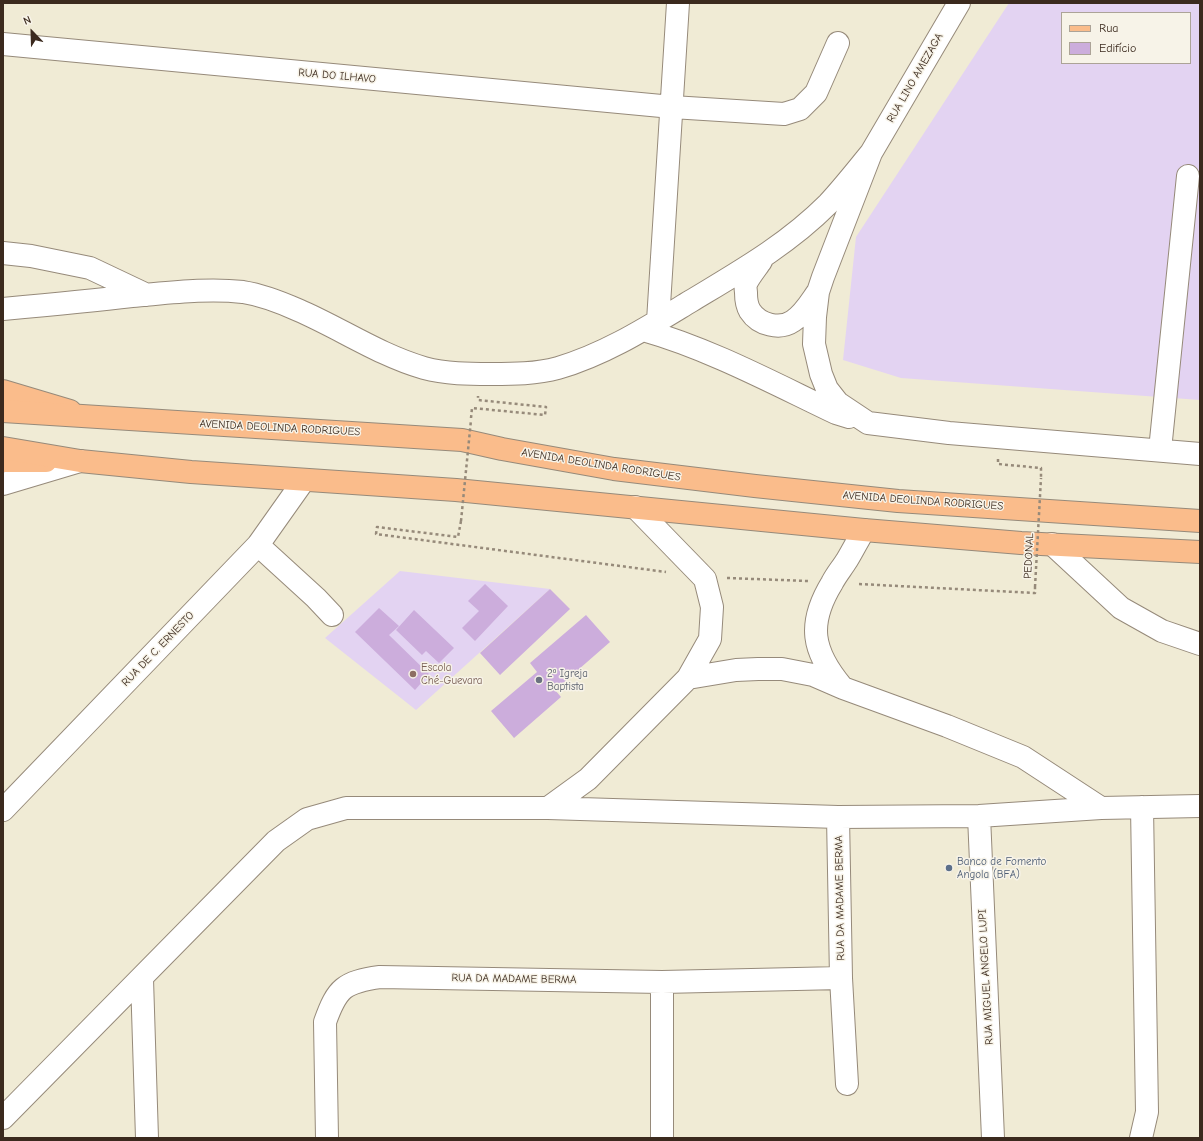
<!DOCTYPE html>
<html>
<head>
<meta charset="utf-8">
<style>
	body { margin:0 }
	#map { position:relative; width:1203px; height:1141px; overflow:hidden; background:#f0ebd5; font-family:"Comic Neue",sans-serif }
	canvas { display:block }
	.frame { position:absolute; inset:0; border:4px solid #3b2a1e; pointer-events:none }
	.legend { position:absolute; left:1061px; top:12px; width:130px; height:52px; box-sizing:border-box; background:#f7f3e8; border:1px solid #aca397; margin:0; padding:5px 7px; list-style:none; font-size:12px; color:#3b2a1e }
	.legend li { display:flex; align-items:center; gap:8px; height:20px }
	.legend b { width:20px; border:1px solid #aca397 }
	.north { position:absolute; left:12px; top:12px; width:40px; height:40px; -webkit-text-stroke:3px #f7f3e8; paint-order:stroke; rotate:337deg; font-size:11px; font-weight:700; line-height:16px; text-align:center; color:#3b2a1e }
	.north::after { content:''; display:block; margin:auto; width:14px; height:18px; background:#3b2a1e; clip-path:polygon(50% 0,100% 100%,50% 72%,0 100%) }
</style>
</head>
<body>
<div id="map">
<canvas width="1203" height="1141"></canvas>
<div class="frame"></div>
<ul class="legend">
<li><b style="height:5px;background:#fabc8b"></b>Rua</li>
<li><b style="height:11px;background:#ccaddc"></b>Edifício</li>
</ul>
<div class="north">N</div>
</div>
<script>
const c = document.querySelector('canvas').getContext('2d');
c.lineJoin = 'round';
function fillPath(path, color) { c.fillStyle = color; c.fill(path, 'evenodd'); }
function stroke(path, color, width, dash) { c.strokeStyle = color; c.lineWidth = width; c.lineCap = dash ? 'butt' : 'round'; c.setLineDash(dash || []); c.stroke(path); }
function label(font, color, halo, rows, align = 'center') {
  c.font = font + ' "Comic Neue",sans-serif'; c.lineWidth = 3; c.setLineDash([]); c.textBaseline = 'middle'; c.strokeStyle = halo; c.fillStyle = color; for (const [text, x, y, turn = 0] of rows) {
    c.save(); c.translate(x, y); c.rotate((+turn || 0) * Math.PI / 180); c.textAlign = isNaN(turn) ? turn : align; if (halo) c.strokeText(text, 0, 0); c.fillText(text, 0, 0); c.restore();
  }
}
fillPath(new Path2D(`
	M1009 3H1200V400L901 378 843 360 856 237ZM1062 13H1190V63H1062Z
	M400 571 550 589 416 710 325 638Z`), '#e3d3f2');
fillPath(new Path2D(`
	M485 584 508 606 475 641 462 628 479 611 468 601Z
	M550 589 570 609 500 675 480 653Z
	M379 608 399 626 389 635 429 674 415 690 355 632Z
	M414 610 454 648 439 663 426 651 422 655 396 630Z
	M586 615 610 642 555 690 561 697 514 738 491 711 537 672 530 663Z`), '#ccaddc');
const minor = new Path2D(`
	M959 3 871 153 823 277 818 292 815 317 814 344 821 374 827 389 838 403 868 423 949 433 1200 454
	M3 44 672 107 784 114 800 109 816 93 838 43
	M3 253 31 256 90 268 147 295
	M761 261C757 267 748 278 746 284 745 287 746 291 746 293 746 299 747 306 750 311 759 325 780 330 793 321 804 314 810 303 817 293
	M3 309C46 305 89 301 132 296 169 293 206 288 243 292 262 295 280 302 298 310 340 328 379 355 424 368 446 374 469 374 491 374 513 374 536 374 558 368 606 354 648 327 691 301 739 272 787 245 828 204 843 188 857 170 871 153
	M658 321 678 3
	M643 330C710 349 773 383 836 413L849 417
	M1160 450 1188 176
	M3 484 80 461
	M1052 544 1121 608 1162 631 1200 644
	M258 545 316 598 332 615
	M688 678 736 670 758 669H782L813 675 843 688 947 726 1023 757 1101 808
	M842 687C812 651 807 624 832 583 836 575 842 568 847 560 853 550 858 540 864 530
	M548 808 588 779 688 678 710 639 712 607 705 579 635 507
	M3 810 258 545 304 480
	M979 816 993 1138
	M838 817 841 978 847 1084
	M142 979 147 1138
	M662 982V1138
	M3 1118 276 841 307 819 346 808H548L838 817 979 816 1101 808 1200 806
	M327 1138 325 1022C337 988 344 982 380 977L662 982 841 978
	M1141 1138 1147 1112 1142 807`);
const major = new Path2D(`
	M3 391 70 411
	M3 461H46`);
const highway = new Path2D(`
	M3 411 462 440 502 449 614 469 755 486 898 501 1200 521
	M3 448 80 461 191 472 456 490 864 530 1021 543 1200 552`);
stroke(minor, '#968a7a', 24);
stroke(major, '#968a7a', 24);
stroke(highway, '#968a7a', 24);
stroke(new Path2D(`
	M471 418 472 408 545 415 546 407 478 400V396
	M998 459V464L1041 468V478
	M461 521 458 537 377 527 376 534 666 572
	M727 578 808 581
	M859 584 1035 593V587`), '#968a7a', 2.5, [3, 3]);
stroke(minor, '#fff', 22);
stroke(major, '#fabc8b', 22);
stroke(highway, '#fabc8b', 22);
stroke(new Path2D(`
	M461 521 471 420
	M1035 587 1041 478`), '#968a7a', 2.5, [3, 3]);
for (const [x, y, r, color] of [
	[413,674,4,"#8d6e63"],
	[539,680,4,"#6b7280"],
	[949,868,4,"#5c6f8a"]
]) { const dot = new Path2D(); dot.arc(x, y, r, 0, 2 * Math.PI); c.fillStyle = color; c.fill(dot); stroke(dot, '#f7f3e8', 1.5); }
label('11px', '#3b2a1e', '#f7f3e8', [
	["RUA DO ILHAVO",337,76,5],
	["RUA LINO AMEZAGA",915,78,-60],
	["AVENIDA DEOLINDA RODRIGUES",280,428,3],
	["AVENIDA DEOLINDA RODRIGUES",601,465,9],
	["AVENIDA DEOLINDA RODRIGUES",923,501,4],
	["PEDONAL",1029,556,-87],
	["RUA DE C. ERNESTO",158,649,-46],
	["RUA DA MADAME BERMA",840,898,-91],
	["RUA MIGUEL ANGELO LUPI",986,977,-93],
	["RUA DA MADAME BERMA",514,979,1]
]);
label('11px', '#785e54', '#f7f3e8', [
	["Escola",421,668],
	["Ché-Guevara",421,681]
], 'left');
label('11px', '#5b616d', '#f7f3e8', [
	["2ª Igreja",547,674],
	["Baptista",547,687]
], 'left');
label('11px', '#4e5e75', '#f7f3e8', [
	["Banco de Fomento",957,862],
	["Angola (BFA)",957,875]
], 'left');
</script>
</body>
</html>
